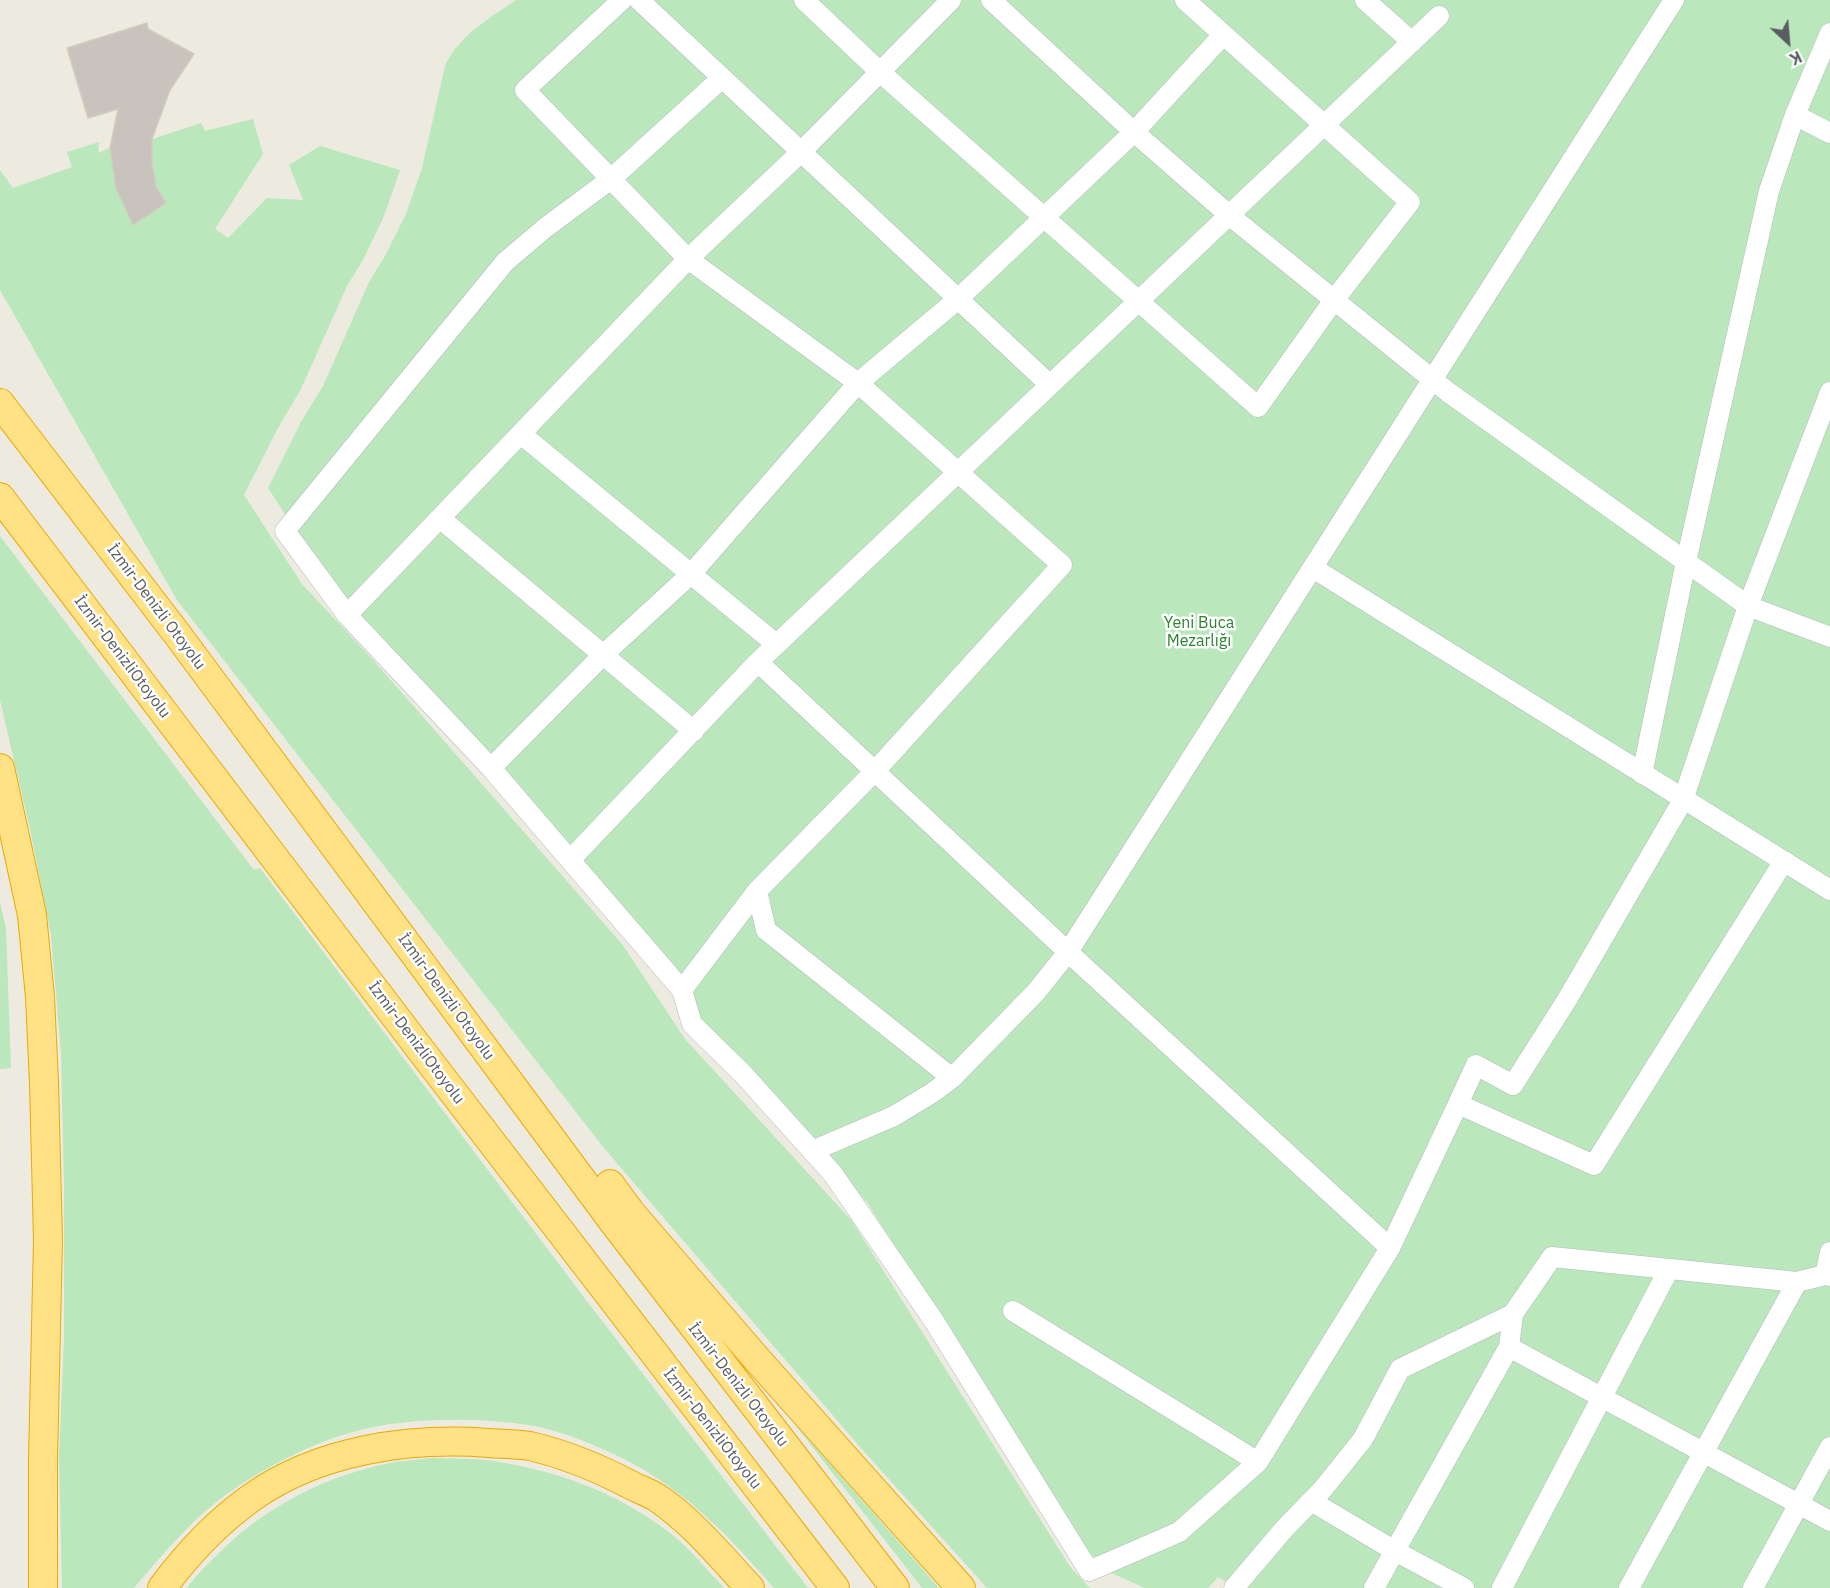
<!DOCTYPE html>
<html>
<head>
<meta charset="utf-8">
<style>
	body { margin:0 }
	#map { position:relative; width:1830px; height:1588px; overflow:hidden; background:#edebe0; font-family:"IBM Plex Sans",sans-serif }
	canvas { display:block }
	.north { position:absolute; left:1758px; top:12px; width:60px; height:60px; -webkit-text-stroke:4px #fff; paint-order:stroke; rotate:154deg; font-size:16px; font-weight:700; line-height:24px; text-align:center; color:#595d62 }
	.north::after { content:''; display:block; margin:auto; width:21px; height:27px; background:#595d62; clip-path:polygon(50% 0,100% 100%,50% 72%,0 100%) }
</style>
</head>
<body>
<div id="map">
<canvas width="1830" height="1588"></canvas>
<div class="north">K</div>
</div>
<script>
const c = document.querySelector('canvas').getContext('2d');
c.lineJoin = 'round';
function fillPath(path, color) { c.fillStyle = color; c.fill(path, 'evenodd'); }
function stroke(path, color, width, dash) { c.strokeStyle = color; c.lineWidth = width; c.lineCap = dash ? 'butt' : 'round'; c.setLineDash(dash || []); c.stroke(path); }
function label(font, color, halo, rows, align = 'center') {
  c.font = font + ' "IBM Plex Sans",sans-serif'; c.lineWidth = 5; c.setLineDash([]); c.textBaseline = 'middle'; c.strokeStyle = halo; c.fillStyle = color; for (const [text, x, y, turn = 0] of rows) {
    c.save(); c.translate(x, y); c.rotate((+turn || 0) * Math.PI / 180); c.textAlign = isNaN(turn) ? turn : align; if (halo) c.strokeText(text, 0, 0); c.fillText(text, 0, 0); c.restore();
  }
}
fillPath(new Path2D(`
	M516 0H1830V1588H1236L1218 1577 1208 1588H1145L1109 1572 1082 1545 867 1202 702 1024 640 930 396 652 325 576 268 488 301 422 323 386 369 282 385 256 406 214 422 168 445 66C458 36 490 18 516 0Z
	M253 119 263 154 215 229 228 238 267 198 303 200 289 165 320 146 400 170 384 216 363 260 347 286 300 391 278 428 244 495 302 584 374 661 622 944 685 1039 852 1221 1071 1568 1090 1588H987L860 1447 604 1148 177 600 0 290V170L13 188 72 167 67 152 99 142 98 153 110 148 116 188 133 225 165 203C152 179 152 166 152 139L201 123 205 131Z
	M0 536 254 870 260 868 586 1300 808 1588H774C735 1543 692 1497 639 1467 606 1449 567 1432 529 1425 476 1417 404 1417 353 1432 312 1443 270 1465 234 1489 195 1515 165 1552 134 1588H62L59 1456 64 1337V1185L61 1054 51 935 30 829 0 700Z
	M0 902 6 929 11 1068 0 1069Z
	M793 1422 939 1588H922Z
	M431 1458C449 1459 468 1458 486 1460 552 1469 616 1491 670 1533 690 1548 707 1570 724 1588H187C196 1575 207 1565 218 1554 263 1509 319 1479 381 1465 397 1461 414 1460 431 1458Z`), '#bae7bb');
const building = new Path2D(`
	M147 23 148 29 194 54 170 90 152 139V163L156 186 166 203 133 225 116 188 110 148 118 109 88 118 67 48Z`);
fillPath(building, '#c8c4bd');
stroke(building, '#d2ccbe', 1.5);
const minor = new Path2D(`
	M622 0 525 90 688 259 858 383 1062 565 875 771 757 891 766 930 952 1078
	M639 0 1050 385
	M804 0 880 72 1258 407 1334 300 1410 202 1185 0
	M991 0 1134 132 1229 215 1448 392 1748 606 1830 637
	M1365 0 1412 42
	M1795 115 1830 133
	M521 434 776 644
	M441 519 694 731
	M1313 568 1830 890
	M347 615 688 259 801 152 951 0
	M491 768 603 655 691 574 858 383 958 299 1134 132 1223 35
	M1642 774 1686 562 1769 191 1795 115 1830 33
	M570 860 491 768 347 615 285 531 505 262 545 228 611 179 722 78
	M1784 861 1594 1165 1458 1104 1476 1065 1513 1085 1568 998 1683 800 1748 606 1830 392
	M757 891 682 990 692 1024 743 1074 833 1174 934 1321 1089 1571 1179 1532 1258 1462
	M682 990 570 860 758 662
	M812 1151 894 1116 932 1093 952 1078 1036 992 1068 952 1674 0
	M1390 1248 1068 952 758 662 1439 16
	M1830 1252 1825 1275 1830 1276
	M1013 1311 1258 1462 1390 1248 1458 1104
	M1509 1347 1830 1521
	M1311 1501 1395 1551 1464 1588
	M1234 1588 1285 1528 1323 1489 1363 1439 1400 1369 1513 1314 1552 1257 1797 1282 1825 1275
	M1374 1588 1509 1347 1513 1314
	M1502 1588 1669 1269
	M1629 1588 1797 1282
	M1753 1588 1830 1447`);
const highway = new Path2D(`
	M0 403 177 634 614 1223 895 1588
	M0 497 423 1053 835 1588
	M0 768 32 915 40 997 44 1083 48 1240 43 1459V1588
	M610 1184 632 1214 755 1357 961 1588
	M162 1588C188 1553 216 1523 251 1498 318 1450 409 1437 489 1443 502 1444 517 1444 530 1446 564 1454 596 1467 627 1483 636 1488 647 1492 656 1497 692 1521 721 1557 750 1588`);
stroke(minor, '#b8bbc0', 21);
stroke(highway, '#eda700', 30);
stroke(minor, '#fff', 20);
stroke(highway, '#ffe285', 28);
label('16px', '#595d62', '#fff', [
	["İzmir-Denizli Otoyolu",156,607,53],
	["İzmir-DenizliOtoyolu",122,657,53],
	["İzmir-Denizli Otoyolu",446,997,54],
	["İzmir-DenizliOtoyolu",416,1043,53],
	["İzmir-Denizli Otoyolu",738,1385,52],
	["İzmir-DenizliOtoyolu",712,1429,52]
]);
label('16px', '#2e8434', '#fff', [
	["Yeni Buca",1199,623],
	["Mezarlığı",1199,641]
]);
</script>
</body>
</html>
